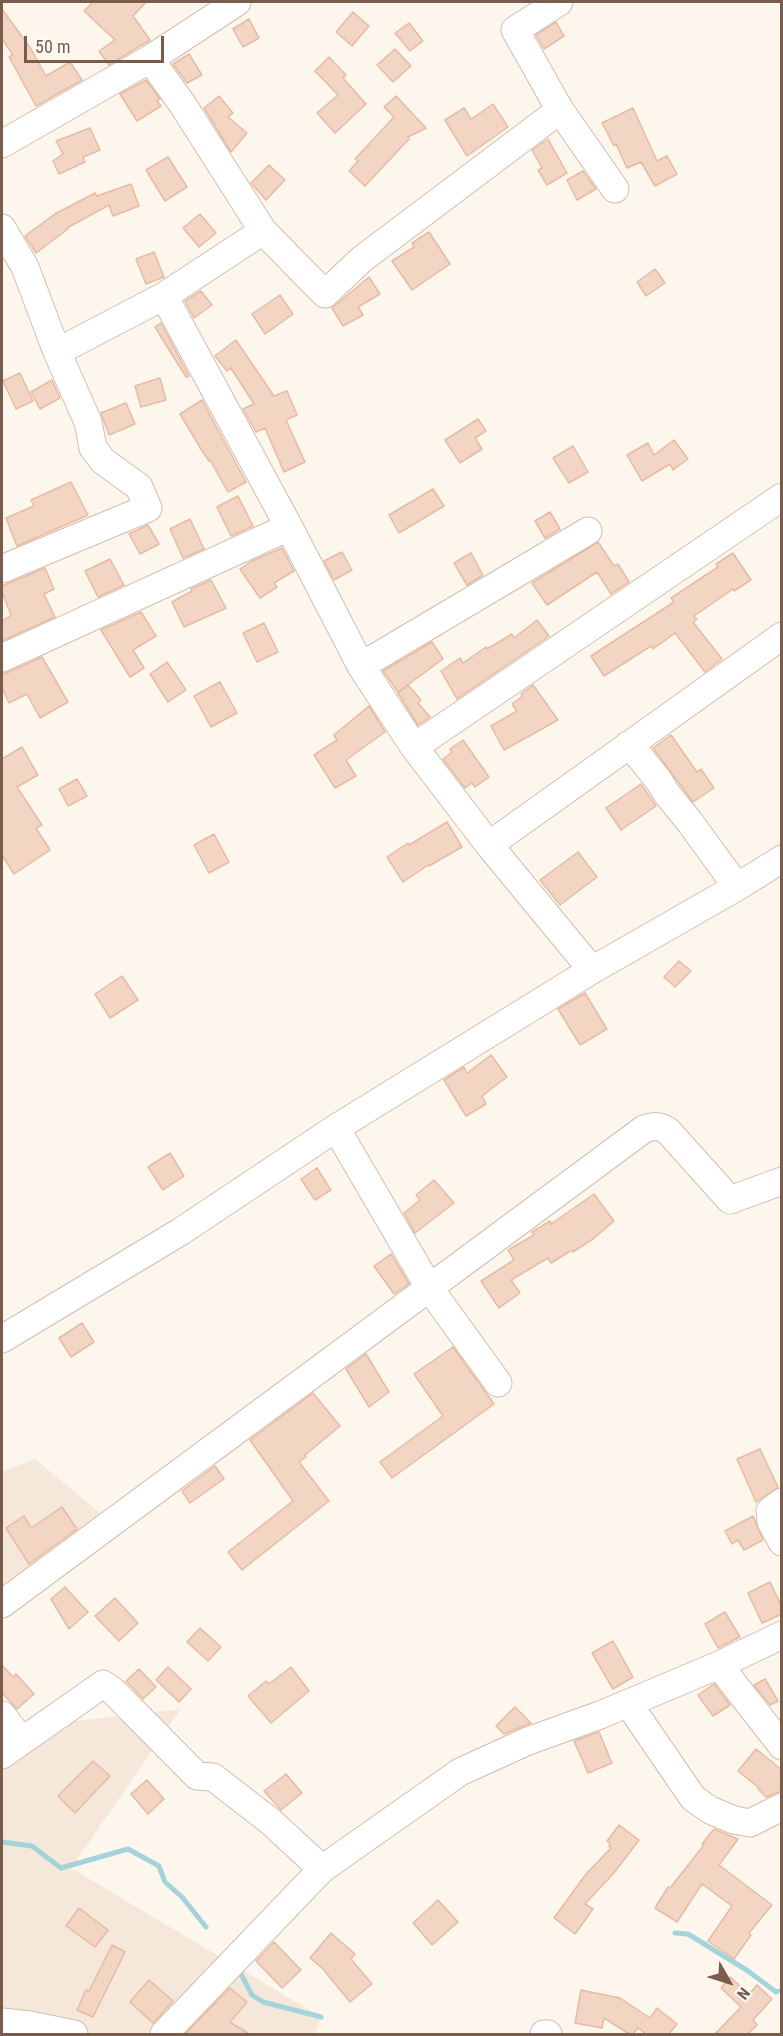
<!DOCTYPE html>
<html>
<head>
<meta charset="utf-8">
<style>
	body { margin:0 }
	#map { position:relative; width:783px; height:2036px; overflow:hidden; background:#fdf6ec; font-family:"Roboto Condensed",sans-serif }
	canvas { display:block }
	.frame { position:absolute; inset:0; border:3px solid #7a5c4d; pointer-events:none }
	.north { position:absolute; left:699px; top:1952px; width:60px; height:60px; -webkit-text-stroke:4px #fffaf3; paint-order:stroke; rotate:129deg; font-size:16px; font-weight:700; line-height:24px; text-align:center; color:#7a5c4d }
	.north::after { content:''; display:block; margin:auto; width:21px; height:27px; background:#7a5c4d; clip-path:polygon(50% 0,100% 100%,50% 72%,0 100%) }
	.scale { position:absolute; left:24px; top:36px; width:140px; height:27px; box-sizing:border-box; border:3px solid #7a5c4d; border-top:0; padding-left:8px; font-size:18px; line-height:21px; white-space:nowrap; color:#7a5c4d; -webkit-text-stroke:4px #fffaf3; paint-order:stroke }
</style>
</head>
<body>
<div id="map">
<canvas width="783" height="2036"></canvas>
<div class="frame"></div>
<div class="north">N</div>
<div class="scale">50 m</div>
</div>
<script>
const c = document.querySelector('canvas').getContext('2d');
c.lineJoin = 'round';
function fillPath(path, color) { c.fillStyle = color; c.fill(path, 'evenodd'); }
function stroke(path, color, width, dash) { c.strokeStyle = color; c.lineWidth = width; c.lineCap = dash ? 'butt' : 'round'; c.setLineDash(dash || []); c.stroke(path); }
fillPath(new Path2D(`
	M35 1459 106 1518 2 1588V1471Z
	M2 1704 24 1727 181 1709 71 1868 321 2017 315 2034H2Z`), '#f5e8da');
stroke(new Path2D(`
	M2 1842 32 1846 61 1868 128 1849 159 1866 165 1882 182 1897 206 1927
	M675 1933 688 1934 748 1971 776 1992 782 1990
	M241 1974 252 1995 263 2002 321 2017`), '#a5d3da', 5);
const building = new Path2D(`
	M93 2H146L133 16 150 40 109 65 99 51 115 40 84 11Z
	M2 9 31 49 46 76 70 62 82 80 36 106 9 57 13 55 2 39Z
	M353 12 369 26 352 46 336 32Z
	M249 19 259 38 243 47 233 29Z
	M556 22 564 36 544 49 536 35Z
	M409 23 423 41 410 51 395 33Z
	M395 49 411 66 393 82 377 65Z
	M189 54 202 75 187 83 173 64Z
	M329 57 346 75 343 78 366 104 335 133 317 113 338 95 315 71Z
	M146 80 160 99 157 101 161 106 137 121 120 94Z
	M219 96 233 113 228 117 247 133 231 152 204 108Z
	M396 96 426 128 408 137 409 139 365 186 349 171 358 161 355 159 394 117 384 107Z
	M493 104 508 127 467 156 445 120 464 108 471 119Z
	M633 108 657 161 667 156 677 174 655 186 641 162 627 168 616 144 614 146 602 123Z
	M90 128 100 150 83 157 85 162 59 174 53 161 63 154 56 141Z
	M548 139 567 173 547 185 538 170 542 168 532 150Z
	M168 157 187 187 165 201 146 170Z
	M269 165 285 180 266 200 251 183Z
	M583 171 596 189 577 200 567 180Z
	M131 184 139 206 113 216 109 205 67 228 68 229 36 253 25 236 55 214 95 193 97 196Z
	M200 214 216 233 199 247 183 228Z
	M429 232 450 264 412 290 392 261 414 247 412 243Z
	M154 252 164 277 146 284 136 259Z
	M655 269 665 283 646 296 637 282Z
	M369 277 380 294 358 307 363 315 343 326 332 308Z
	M201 291 212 305 194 318 185 301Z
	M280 295 293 314 265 334 252 314Z
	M161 323 189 376 186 377 155 327Z
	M236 340 274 396 287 391 297 415 286 420 305 462 284 472 265 428 256 432 243 409 254 404 231 368 227 371 215 356Z
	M20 373 33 401 16 409 3 381Z
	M160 378 166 400 141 407 135 386Z
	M52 380 60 398 40 409 31 392Z
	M202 400 246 482 228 492 210 460 209 461 201 449 180 414Z
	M126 403 135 424 109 435 101 413Z
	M478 419 486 431 475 438 482 449 460 463 445 440Z
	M674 440 688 459 673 470 670 464 642 481 627 455 648 443 654 455Z
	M573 446 588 472 569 483 553 458Z
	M71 482 88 515 17 546 6 518 34 506 31 500Z
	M433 489 444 506 399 533 389 515Z
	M238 496 253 526 231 536 217 507Z
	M550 512 560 529 545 538 535 521Z
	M190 519 204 549 183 558 170 529Z
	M148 525 159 544 140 554 129 534Z
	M598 542 614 566 618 564 629 582 611 594 597 572 547 605 532 583Z
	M282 548 294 571 274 583 277 587 260 598 240 569 252 561Z
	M342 552 352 570 334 580 324 561Z
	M471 553 483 575 467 585 454 563Z
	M733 553 751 580 734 591 733 589 694 616 697 619 693 622 722 659 705 672 675 633 653 649 651 646 604 676 591 656 674 602 671 598 718 567 716 564Z
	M110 559 124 585 98 597 85 571Z
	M45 568 54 589 44 594 55 617 2 641V621L11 615 2 592V586Z
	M211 580 226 608 184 627 172 602 192 591 191 589Z
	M141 612 156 636 133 650 144 668 130 677 101 630Z
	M537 620 549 636 457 699 441 671 460 658 463 663 486 647 487 649 512 634 514 638Z
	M264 623 278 652 257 662 243 633Z
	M432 642 443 659 398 692 383 671Z
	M42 657 68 702 40 718 27 694 9 703 2 688V674L9 672Z
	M167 662 186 690 168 702 150 674Z
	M220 682 237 713 211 727 194 696Z
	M408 685 421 700 418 703 430 717 418 725 398 693Z
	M533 685 558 720 504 750 491 726 517 711 512 704 523 696 521 694Z
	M369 706 385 732 346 760 356 776 335 788 314 755 337 740 334 735Z
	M671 735 697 772 701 769 714 788 693 802 653 748Z
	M463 740 489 777 475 787 472 783 465 788 443 759 452 752 450 749Z
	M22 747 38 775 17 787 42 825 36 828 50 850 14 874 2 855V759Z
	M77 779 87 796 68 806 59 789Z
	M641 784 656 806 621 830 606 808Z
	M447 822 462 847 429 866 428 865 403 882 387 857 408 843 409 845Z
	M214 834 229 862 209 873 194 845Z
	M578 852 597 877 560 905 540 880Z
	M679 961 691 971 675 987 664 977Z
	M122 976 138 1000 110 1018 95 994Z
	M585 993 607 1029 580 1045 558 1009Z
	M491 1055 507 1077 482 1096 486 1104 466 1116 444 1080 464 1067 467 1073Z
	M170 1153 184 1176 163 1190 148 1167Z
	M317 1168 331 1190 315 1200 301 1179Z
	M434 1180 454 1203 415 1233 404 1213 420 1200 416 1195Z
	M594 1194 614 1221 593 1239 573 1252 572 1250 551 1263 548 1258 511 1280 520 1293 499 1308 481 1281 514 1260 508 1250 534 1235 532 1232 550 1221 551 1224Z
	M391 1254 409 1284 394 1294 374 1266Z
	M82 1323 94 1342 71 1357 59 1338Z
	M453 1347 494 1404 392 1478 380 1462 443 1416 414 1374Z
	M366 1354 389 1392 369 1407 346 1369Z
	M313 1393 340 1426 305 1455 306 1457 299 1462 329 1501 242 1570 228 1552 293 1501 250 1440Z
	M760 1449 778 1487 756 1502 737 1459Z
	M215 1466 224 1479 190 1503 182 1491Z
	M62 1507 77 1529 29 1564 6 1528 24 1516 31 1528Z
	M753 1516 763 1540 744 1550 738 1540 732 1544 725 1531Z
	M770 1582 782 1607V1614L762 1623 748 1593Z
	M65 1587 88 1612 69 1629 51 1599Z
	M115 1598 138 1623 119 1641 95 1616Z
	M725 1612 740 1637 718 1648 705 1624Z
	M200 1628 221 1647 208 1661 187 1642Z
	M613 1641 633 1677 613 1689 592 1653Z
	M2 1665 13 1677 16 1674 34 1694 17 1709 2 1693Z
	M168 1667 191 1689 179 1702 156 1680Z
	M291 1667 309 1691 271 1723 248 1696 266 1681 269 1684Z
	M139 1669 156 1687 143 1699 126 1681Z
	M765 1679 778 1701 770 1705 754 1685Z
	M714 1684 730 1705 713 1716 698 1695Z
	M515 1707 531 1723 504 1734 496 1726Z
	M599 1732 612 1763 588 1773 574 1741Z
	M756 1749 782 1770V1791L766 1797 758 1789 759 1788 738 1771Z
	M93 1761 110 1776 75 1813 58 1796Z
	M286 1774 302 1793 281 1810 264 1791Z
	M147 1780 164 1799 148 1814 131 1794Z
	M619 1825 639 1840 614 1873 585 1904 593 1909 575 1934 554 1918 586 1874 611 1848 609 1846 610 1843 607 1841Z
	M714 1829 738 1839 719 1865 772 1905 749 1933 751 1935 734 1959 708 1941 732 1906 702 1884 677 1922 655 1908 668 1887 670 1888 704 1845 702 1844Z
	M438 1900 458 1922 432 1945 413 1923Z
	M79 1908 108 1930 95 1947 66 1926Z
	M331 1933 355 1954 351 1959 372 1984 350 2002 323 1969 310 1958Z
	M274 1942 301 1970 282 1988 256 1961Z
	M112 1945 125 1952 93 2017 77 2010 86 1990 89 1991Z
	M730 1977 749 1994 757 1985 772 1999 753 2020 757 2025 748 2034H715L741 2007 721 1988Z
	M149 1980 173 2001 153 2023 130 2002Z
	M230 1988 247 2002 230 2022 249 2034H185Z
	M581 1990 620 1998 650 2018 657 2008 677 2024 669 2034H646L638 2028 633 2034H629L604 2018 602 2028 575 2023Z`);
fillPath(building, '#f3d5c3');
stroke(building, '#e6bba3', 1.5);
const minor = new Path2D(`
	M559 2 515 30 560 110 615 189
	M150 59 183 105 263 231 325 294 362 259 560 110
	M2 144 150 59 237 2
	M2 228 25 267 57 352 88 422 93 448 103 461 139 487 148 508 2 569
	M164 296 289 527 361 666 414 747 489 845 592 970
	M57 352 164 296 263 231
	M2 658 289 527
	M361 666 588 531
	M628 745 639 756 659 781 667 794 689 821 737 887
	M414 747 782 497
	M489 845 782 636
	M336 1128 430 1289 498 1383
	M2 1339 180 1232 336 1128 592 970 737 887 782 859
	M782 1502 770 1511 771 1522 782 1542
	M2 1604 644 1129C654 1126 660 1125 668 1131L730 1200 782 1181
	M719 1665 782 1746
	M628 1703 693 1798 710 1810 734 1820 750 1823 782 1807
	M2 1715 21 1740
	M2 1755 103 1684 112 1690 197 1776 213 1777 270 1821 322 1869
	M2 2022 30 2025 74 2034
	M164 2034 322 1869 460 1772 528 1741 600 1715 719 1665 782 1635
	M544 2034H548`);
stroke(minor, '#d1beb0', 29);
stroke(minor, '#fff', 27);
</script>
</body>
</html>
